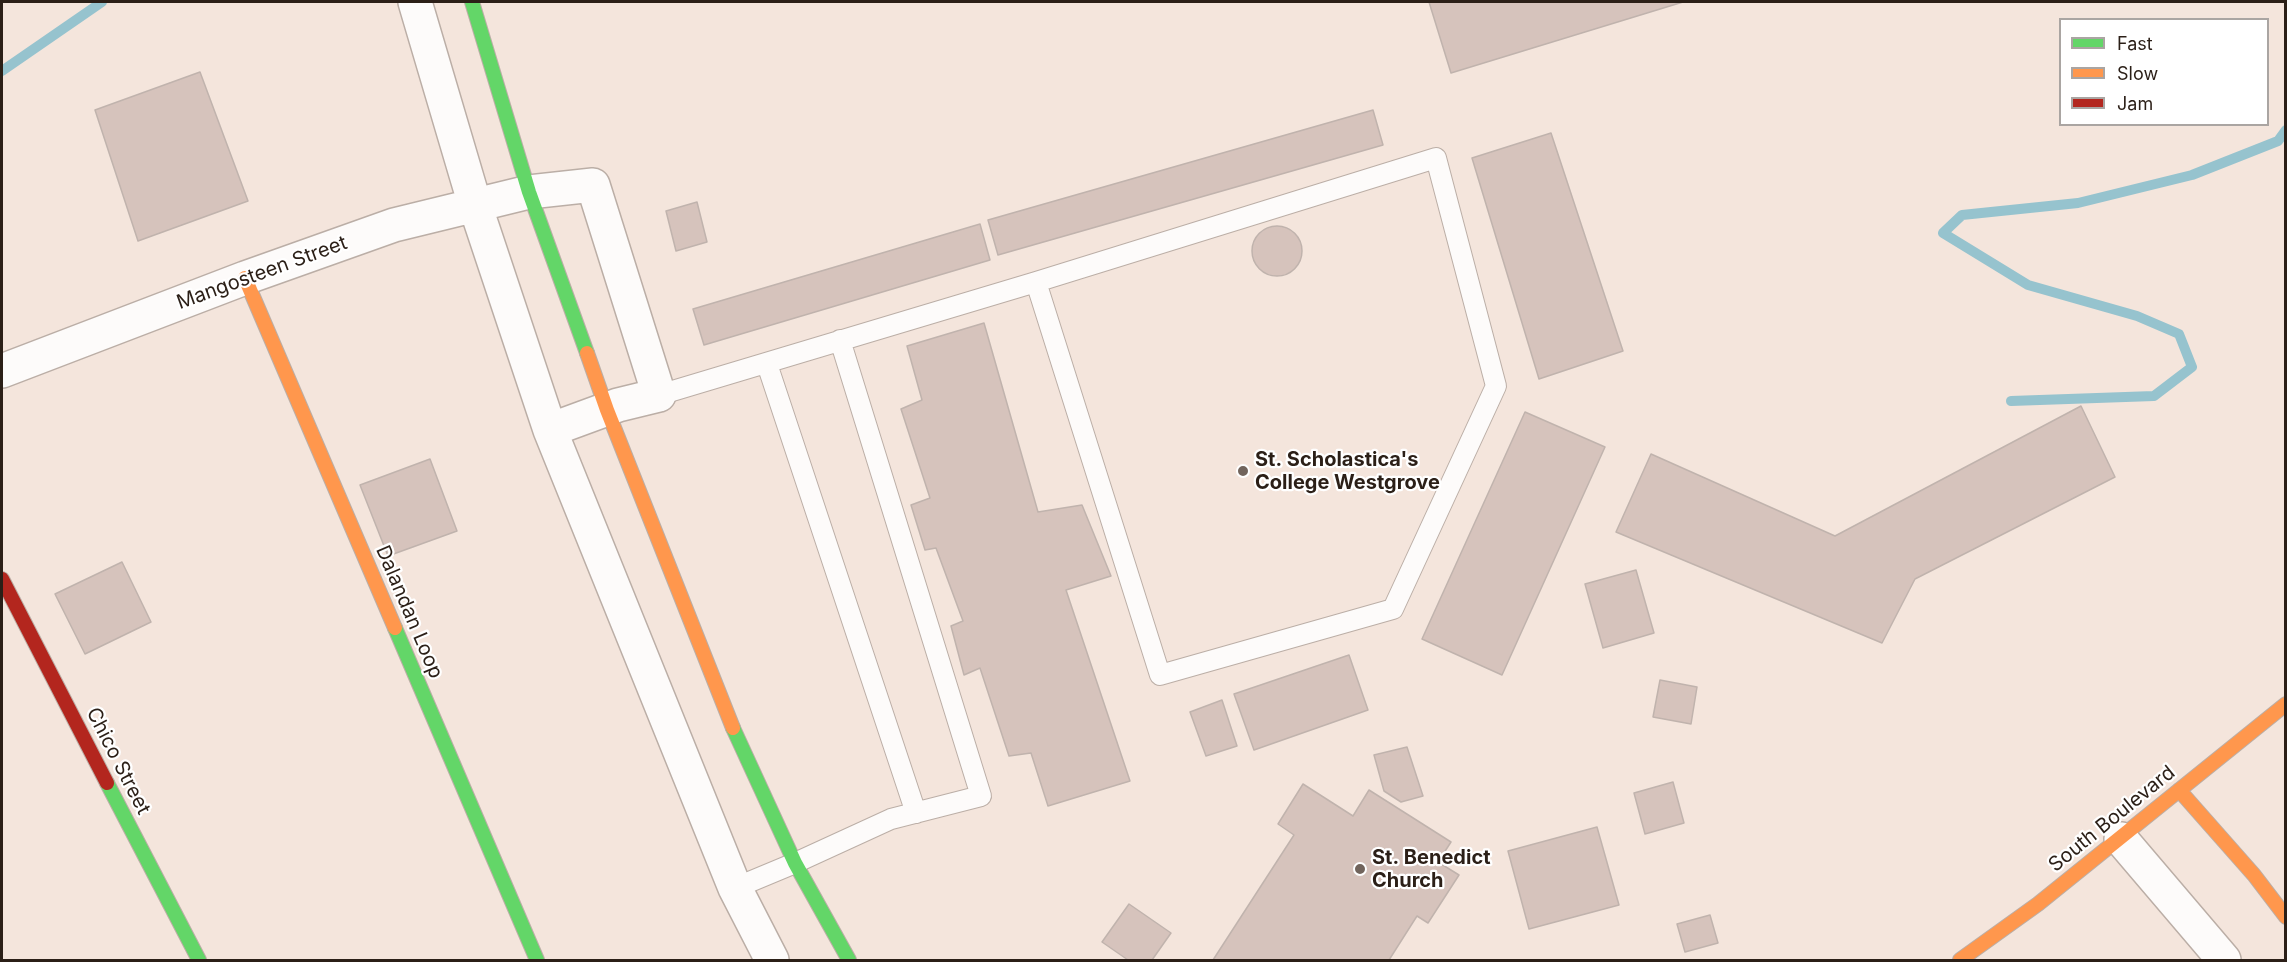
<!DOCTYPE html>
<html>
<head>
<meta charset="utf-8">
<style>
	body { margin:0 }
	#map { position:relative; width:2287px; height:962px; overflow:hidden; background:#f4e5dc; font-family:Inter,sans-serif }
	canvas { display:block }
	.frame { position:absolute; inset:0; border:3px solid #2b1f17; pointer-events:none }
	.legend { position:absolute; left:2059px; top:18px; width:210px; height:108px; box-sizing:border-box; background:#fff; border:2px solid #aaa5a2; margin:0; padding:8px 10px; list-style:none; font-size:18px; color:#2b1f17 }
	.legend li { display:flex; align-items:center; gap:12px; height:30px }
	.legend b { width:30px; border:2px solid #aaa5a2 }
</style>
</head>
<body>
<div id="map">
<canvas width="2287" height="962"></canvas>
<div class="frame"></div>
<ul class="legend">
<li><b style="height:8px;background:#63d668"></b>Fast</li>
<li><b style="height:8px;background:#ff974d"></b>Slow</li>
<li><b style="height:8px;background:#b3261e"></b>Jam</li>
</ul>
</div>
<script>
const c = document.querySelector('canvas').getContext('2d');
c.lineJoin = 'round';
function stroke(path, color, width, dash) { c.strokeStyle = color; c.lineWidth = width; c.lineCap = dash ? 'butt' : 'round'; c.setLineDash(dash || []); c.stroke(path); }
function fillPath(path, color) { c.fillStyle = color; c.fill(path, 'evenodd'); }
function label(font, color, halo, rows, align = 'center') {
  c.font = font + ' Inter,sans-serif'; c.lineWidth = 4.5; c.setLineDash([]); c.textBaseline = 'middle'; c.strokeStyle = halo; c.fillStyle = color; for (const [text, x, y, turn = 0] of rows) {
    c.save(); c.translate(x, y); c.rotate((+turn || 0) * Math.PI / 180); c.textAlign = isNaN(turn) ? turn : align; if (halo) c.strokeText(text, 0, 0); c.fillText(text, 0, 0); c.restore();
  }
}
stroke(new Path2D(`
	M2 71 102 2
	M2011 401 2154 396 2192 367 2179 334 2137 316 2028 285 1943 233 1962 215 2078 203 2192 175 2278 141 2286 130`), '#96c3ce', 10);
const building = new Path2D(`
	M1429 2H1683L1451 73Z
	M200 72 248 201 138 241 95 110Z
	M1373 110 1383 145 998 255 988 220Z
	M1551 133 1623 351 1539 379 1472 158Z
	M697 202 707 242 676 251 666 211Z
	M980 224 990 260 704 345 693 309Z
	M1252 251a25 25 0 1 1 50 0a25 25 0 1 1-50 0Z
	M984 323 1038 512 1082 505 1111 576 1066 590 1130 781 1048 806 1031 753 1009 756 980 668 964 675 951 626 963 621 936 548 925 550 911 505 930 498 901 409 922 400 907 346Z
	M2081 406 2115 477 1915 579 1882 643 1616 532 1651 454 1835 536Z
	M1525 412 1605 447 1502 675 1422 639Z
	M430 459 457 531 388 556 360 485Z
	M122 562 151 622 85 654 55 594Z
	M1636 570 1654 633 1603 648 1585 584Z
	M1349 655 1368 710 1254 750 1234 694Z
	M1660 680 1697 687 1691 724 1653 717Z
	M1222 700 1237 746 1206 756 1190 712Z
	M1407 747 1423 796 1401 802 1384 791 1374 755Z
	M1673 782 1684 823 1645 834 1634 793Z
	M1303 784 1353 816 1369 790 1451 842 1438 862 1459 875 1428 923 1417 916 1389 960H1213L1294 835 1278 824Z
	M1597 827 1619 905 1529 929 1508 851Z
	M1129 904 1171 933 1152 960H1128L1102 942Z
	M1710 915 1718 943 1685 952 1677 924Z`);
fillPath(building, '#d6c3bc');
stroke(building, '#c0b3ad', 1.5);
const lane = new Path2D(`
	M767 364 916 813
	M659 395 1036 282 1436 158 1496 386 1393 609 1160 675 1036 282
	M735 888 795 863 891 819 981 796 840 340`);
const street = new Path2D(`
	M415 2 475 205 550 430 735 888 772 960
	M2 371 245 278 394 225 529 192 593 185 659 395 618 405 550 430
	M2121 839 2224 960`);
const fast = new Path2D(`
	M472 2 529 192 587 353
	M395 628 537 960
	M733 728 795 863 849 960
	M107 783 199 960`);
const slow = new Path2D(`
	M245 278 395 628
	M587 353 607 410 733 728
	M2179 790 2254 875 2286 917
	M1960 960 2038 904 2286 704`);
const jam = new Path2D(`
	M2 579 107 783`);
stroke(lane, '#bbaea6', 22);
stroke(street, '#bbaea6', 36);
stroke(fast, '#bbaea6', 16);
stroke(slow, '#bbaea6', 16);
stroke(jam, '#bbaea6', 16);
stroke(lane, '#fdfbfa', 20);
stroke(street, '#fdfbfa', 33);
stroke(fast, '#63d668', 14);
stroke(slow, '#ff974d', 14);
stroke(jam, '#b3261e', 14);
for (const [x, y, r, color] of [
	[1243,471,6,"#71645c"],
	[1360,869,6,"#71645c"]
]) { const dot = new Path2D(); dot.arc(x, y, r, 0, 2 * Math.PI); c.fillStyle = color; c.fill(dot); stroke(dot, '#fff', 2); }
label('20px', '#2b1f17', '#fff', [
	["Mangosteen Street",262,273,-20],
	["Dalandan Loop",409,612,67],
	["Chico Street",118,761,63],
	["South Boulevard",2112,819,-39]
]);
label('bold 20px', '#2b1f17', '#fff', [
	["St. Scholastica's",1255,460],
	["College Westgrove",1255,483],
	["St. Benedict",1372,858],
	["Church",1372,881]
], 'left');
</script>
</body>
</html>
